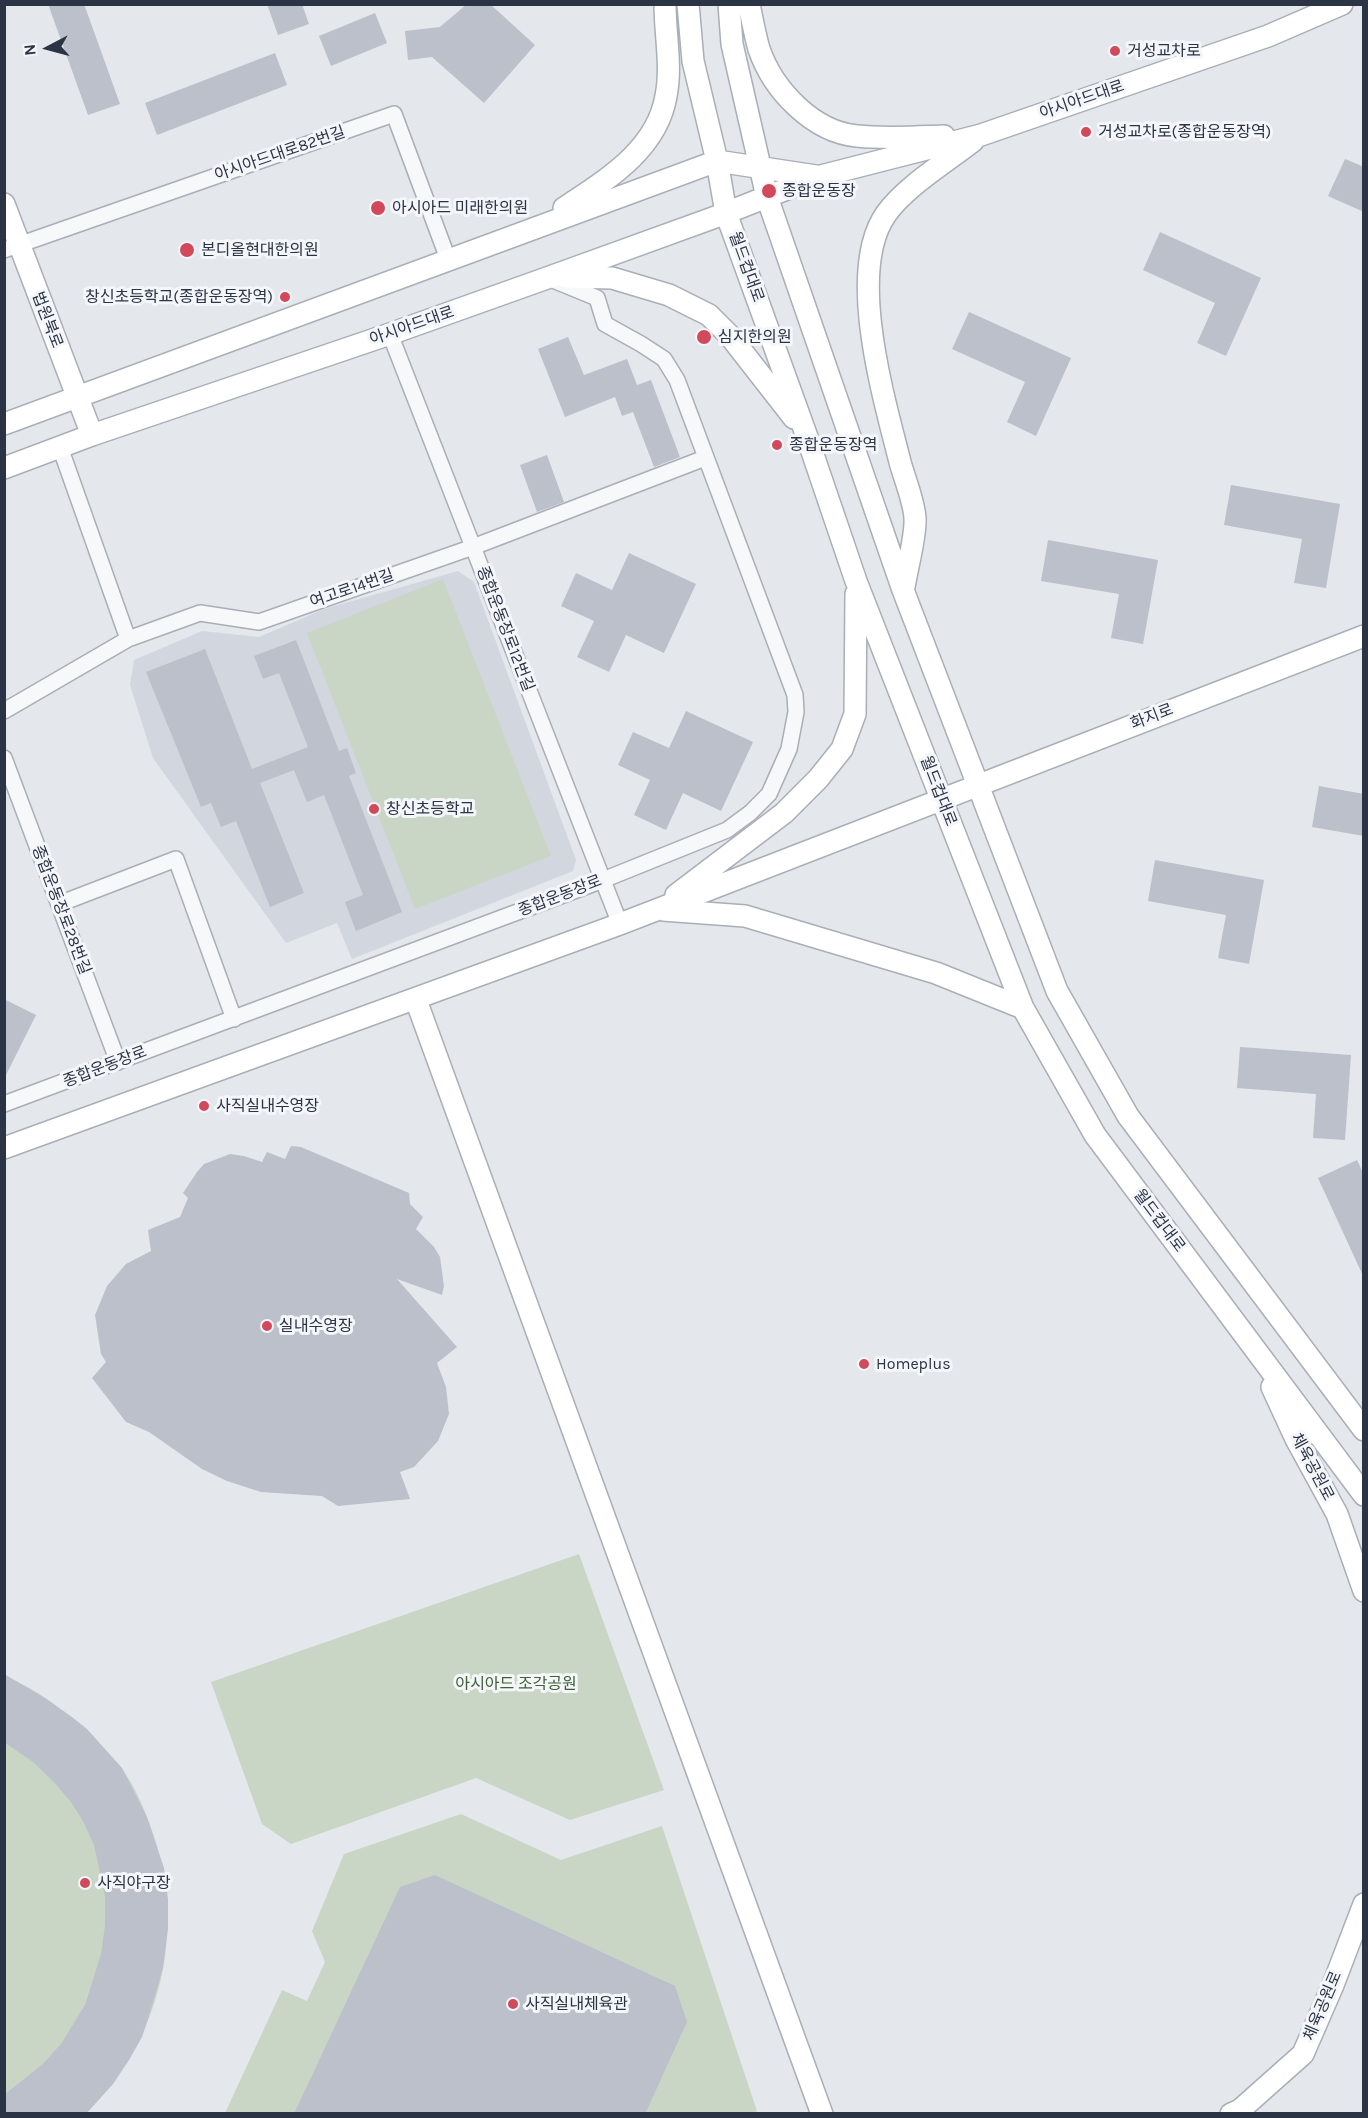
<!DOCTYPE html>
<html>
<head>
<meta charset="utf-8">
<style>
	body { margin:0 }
	#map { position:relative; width:1368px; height:2118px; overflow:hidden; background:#e4e7ec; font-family:Karla,sans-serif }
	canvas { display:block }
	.frame { position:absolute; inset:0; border:6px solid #2b3445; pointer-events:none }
	.north { position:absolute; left:18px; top:18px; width:60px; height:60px; -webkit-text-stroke:4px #f4f6f9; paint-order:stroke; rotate:264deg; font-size:16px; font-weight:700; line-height:24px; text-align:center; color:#2b3445 }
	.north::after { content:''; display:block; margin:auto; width:21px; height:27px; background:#2b3445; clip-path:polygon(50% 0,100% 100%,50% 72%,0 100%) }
</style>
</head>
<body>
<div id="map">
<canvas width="1368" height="2118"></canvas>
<div class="frame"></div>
<div class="north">N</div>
</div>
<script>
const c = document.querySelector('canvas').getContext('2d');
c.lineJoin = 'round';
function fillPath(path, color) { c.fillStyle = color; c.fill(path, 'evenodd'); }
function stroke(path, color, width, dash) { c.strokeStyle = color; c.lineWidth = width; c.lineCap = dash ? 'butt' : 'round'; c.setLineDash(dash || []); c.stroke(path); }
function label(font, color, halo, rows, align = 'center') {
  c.font = font + ' Karla,"Noto Sans KR",sans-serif'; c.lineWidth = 6; c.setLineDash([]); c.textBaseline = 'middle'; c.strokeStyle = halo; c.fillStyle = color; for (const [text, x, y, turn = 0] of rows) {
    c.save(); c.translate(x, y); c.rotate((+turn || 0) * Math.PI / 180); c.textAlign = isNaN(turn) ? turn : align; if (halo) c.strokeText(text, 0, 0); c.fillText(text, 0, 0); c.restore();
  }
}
fillPath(new Path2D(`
	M458 571 474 582 576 860 573 871 352 959 337 923 286 943 153 758 130 685 134 660 202 631 259 637 324 609Z`), '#d2d6de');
fillPath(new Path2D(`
	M443 579 551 856 415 909 307 633Z
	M579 1554 664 1790 570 1820 476 1778 291 1844 262 1824 211 1682Z
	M4 1676C38 1689 67 1712 93 1738 102 1748 113 1757 121 1768 134 1784 143 1806 150 1825 188 1925 163 2038 86 2113H5Z
	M461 1814 561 1860 662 1826 757 2111 752 2114H227L226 2111 282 1990 307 2001 325 1962 312 1931 344 1854Z`), '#c9d6c5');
fillPath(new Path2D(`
	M48 4H84L120 104 88 115Z
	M267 4H302L309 24 278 35Z
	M467 4H490L535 45 484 103 432 57 408 60 405 31 440 27Z
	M375 13 387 43 331 66 319 36Z
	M275 53 287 85 157 135 145 103Z
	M1345 159 1364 167V212L1328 196Z
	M1160 232 1261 278 1226 356 1197 343 1215 303 1143 270Z
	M969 312 1071 358 1036 436 1007 422 1025 382 952 349Z
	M568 337 584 375 627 359 637 385 651 380 680 457 654 467 633 412 622 416 615 397 565 417 538 349Z
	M547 455 564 502 537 512 520 465Z
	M1231 485 1340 504 1326 588 1294 583 1302 539 1224 525Z
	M1048 540 1158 560 1143 644 1111 638 1119 594 1041 581Z
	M629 553 696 584 664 653 626 635 609 672 577 657 594 621 561 606 576 573 612 590Z
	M296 640 339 751 347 748 356 773 349 776 402 912 356 931 345 902 363 895 324 795 307 802 294 770 260 783 304 893 270 907 236 821 221 827 211 803 201 807 146 672 205 649 252 769 308 747 279 673 263 679 254 656Z
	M686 711 753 742 721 811 683 793 666 830 634 815 650 780 618 765 633 732 669 748Z
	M1319 786 1364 794V836L1312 827Z
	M1155 860 1264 880 1249 964 1218 958 1226 915 1148 901Z
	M4 999 36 1015 4 1079Z
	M1240 1047 1351 1055 1345 1140 1313 1138 1316 1094 1237 1088Z
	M291 1146 301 1147 409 1193 410 1204 423 1217 416 1229 434 1247 440 1257 444 1286 442 1295 397 1279 457 1347 437 1363 446 1387 449 1414 438 1441 414 1467 400 1472 410 1499 338 1506 322 1496 261 1492 227 1481 202 1469 149 1432 126 1422 92 1378 106 1362 101 1354 95 1315 107 1286 126 1264 151 1251 148 1230 180 1217 188 1198 183 1193 197 1172 204 1164 230 1154 244 1156 262 1162 267 1152 285 1159Z
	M1357 1160 1364 1175V1278L1318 1178Z
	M4 1674 45 1698 72 1717 87 1729 122 1768 147 1817 164 1868 168 1899V1929L163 1968 148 2019 142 2037 129 2060 113 2084 86 2114H4V2095L43 2064 61 2044 85 2005 101 1954 105 1926V1896L94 1845 83 1821 71 1802 53 1781 33 1762 4 1742Z
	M435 1875 675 1986 687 2022 645 2114H294L400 1887Z`), '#bbc0ca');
const street = new Path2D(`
	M4 250 394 114 448 259
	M390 334 620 924
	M60 447 128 639
	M4 711 128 639 200 613 259 622 473 547 705 458
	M4 758 118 1062
	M59 904 176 859 234 1019
	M4 1104 603 880 727 830 750 813 769 794 789 749 796 712 795 695 677 380 664 359 641 344 605 324 597 298 553 280`);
const secondary = new Path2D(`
	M688 4 693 61 717 161 726 213 806 434 856 581 1023 1008 1095 1135 1364 1495
	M729 4 732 44 767 197 903 590 1057 991 1128 1116 1364 1430
	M749 4C752 19 755 35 759 49 773 90 813 132 857 136 886 139 915 137 944 136
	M4 204 92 435
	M564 208C606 180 657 150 666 96 672 66 665 35 665 4
	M566 277 612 278 669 295 709 315 730 336 794 418
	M4 424 717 161 816 176
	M4 468 92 435 390 334 547 278 721 215 817 177 981 135 1268 36 1342 4
	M904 587C907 568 916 536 915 519 915 504 904 477 900 462 884 398 846 271 886 214 905 187 946 162 973 141
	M676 895 784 813 818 779 842 749 855 714 856 594
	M663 910 745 916 936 973 1023 1008
	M416 1000 822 2114
	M4 1148 620 924 1364 636
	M1272 1387 1296 1439 1337 1514 1364 1591
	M1231 2114 1240 2110 1303 2054 1333 1985 1364 1904`);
stroke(street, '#a9aeb7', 18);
stroke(secondary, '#a9aeb7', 24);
stroke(street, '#f7f8fa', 15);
stroke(secondary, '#fff', 21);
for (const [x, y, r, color] of [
	[1115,51,6,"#d1495b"],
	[1086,132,6,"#d1495b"],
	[769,191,8,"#d1495b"],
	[378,208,8,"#d1495b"],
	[187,250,8,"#d1495b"],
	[285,297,6,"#d1495b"],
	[704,337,8,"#d1495b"],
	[777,445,6,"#d1495b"],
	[374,809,6,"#d1495b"],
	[204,1106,6,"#d1495b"],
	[267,1326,6,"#d1495b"],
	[864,1364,6,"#d1495b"],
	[85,1883,6,"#d1495b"],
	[513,2004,6,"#d1495b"]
]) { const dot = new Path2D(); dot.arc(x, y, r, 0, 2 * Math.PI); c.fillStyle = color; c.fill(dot); stroke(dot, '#f4f6f9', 2); }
label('16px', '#2b3445', '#f4f6f9', [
	["거성교차로",1127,51],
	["거성교차로(종합운동장역)",1098,132],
	["종합운동장",782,191],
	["아시아드 미래한의원",392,208],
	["본디올현대한의원",201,250],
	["창신초등학교(종합운동장역)",273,297,"right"],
	["심지한의원",718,337],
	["종합운동장역",789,445],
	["창신초등학교",386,809],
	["사직실내수영장",216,1106],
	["실내수영장",279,1326],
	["Homeplus",876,1364],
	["사직야구장",97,1883],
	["사직실내체육관",525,2004]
], 'left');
label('16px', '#2b3445', '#f4f6f9', [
	["아시아드대로",1082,100,-19],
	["아시아드대로82번길",280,154,-19],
	["월드컵대로",746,267,70],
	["법원북로",47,320,69],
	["아시아드대로",412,326,-19],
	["여고로14번길",352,589,-19],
	["종합운동장로12번길",505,629,69],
	["화지로",1152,717,-21],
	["월드컵대로",938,791,69],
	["종합운동장로",560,896,-21],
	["종합운동장로28번길",61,910,69],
	["종합운동장로",105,1067,-21],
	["월드컵대로",1159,1221,53],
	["체육공원로",1312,1467,62],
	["체육공원로",1323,2006,-67]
]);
label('16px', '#3f6138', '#f4f6f9', [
	["아시아드 조각공원",516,1684]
]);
</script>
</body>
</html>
